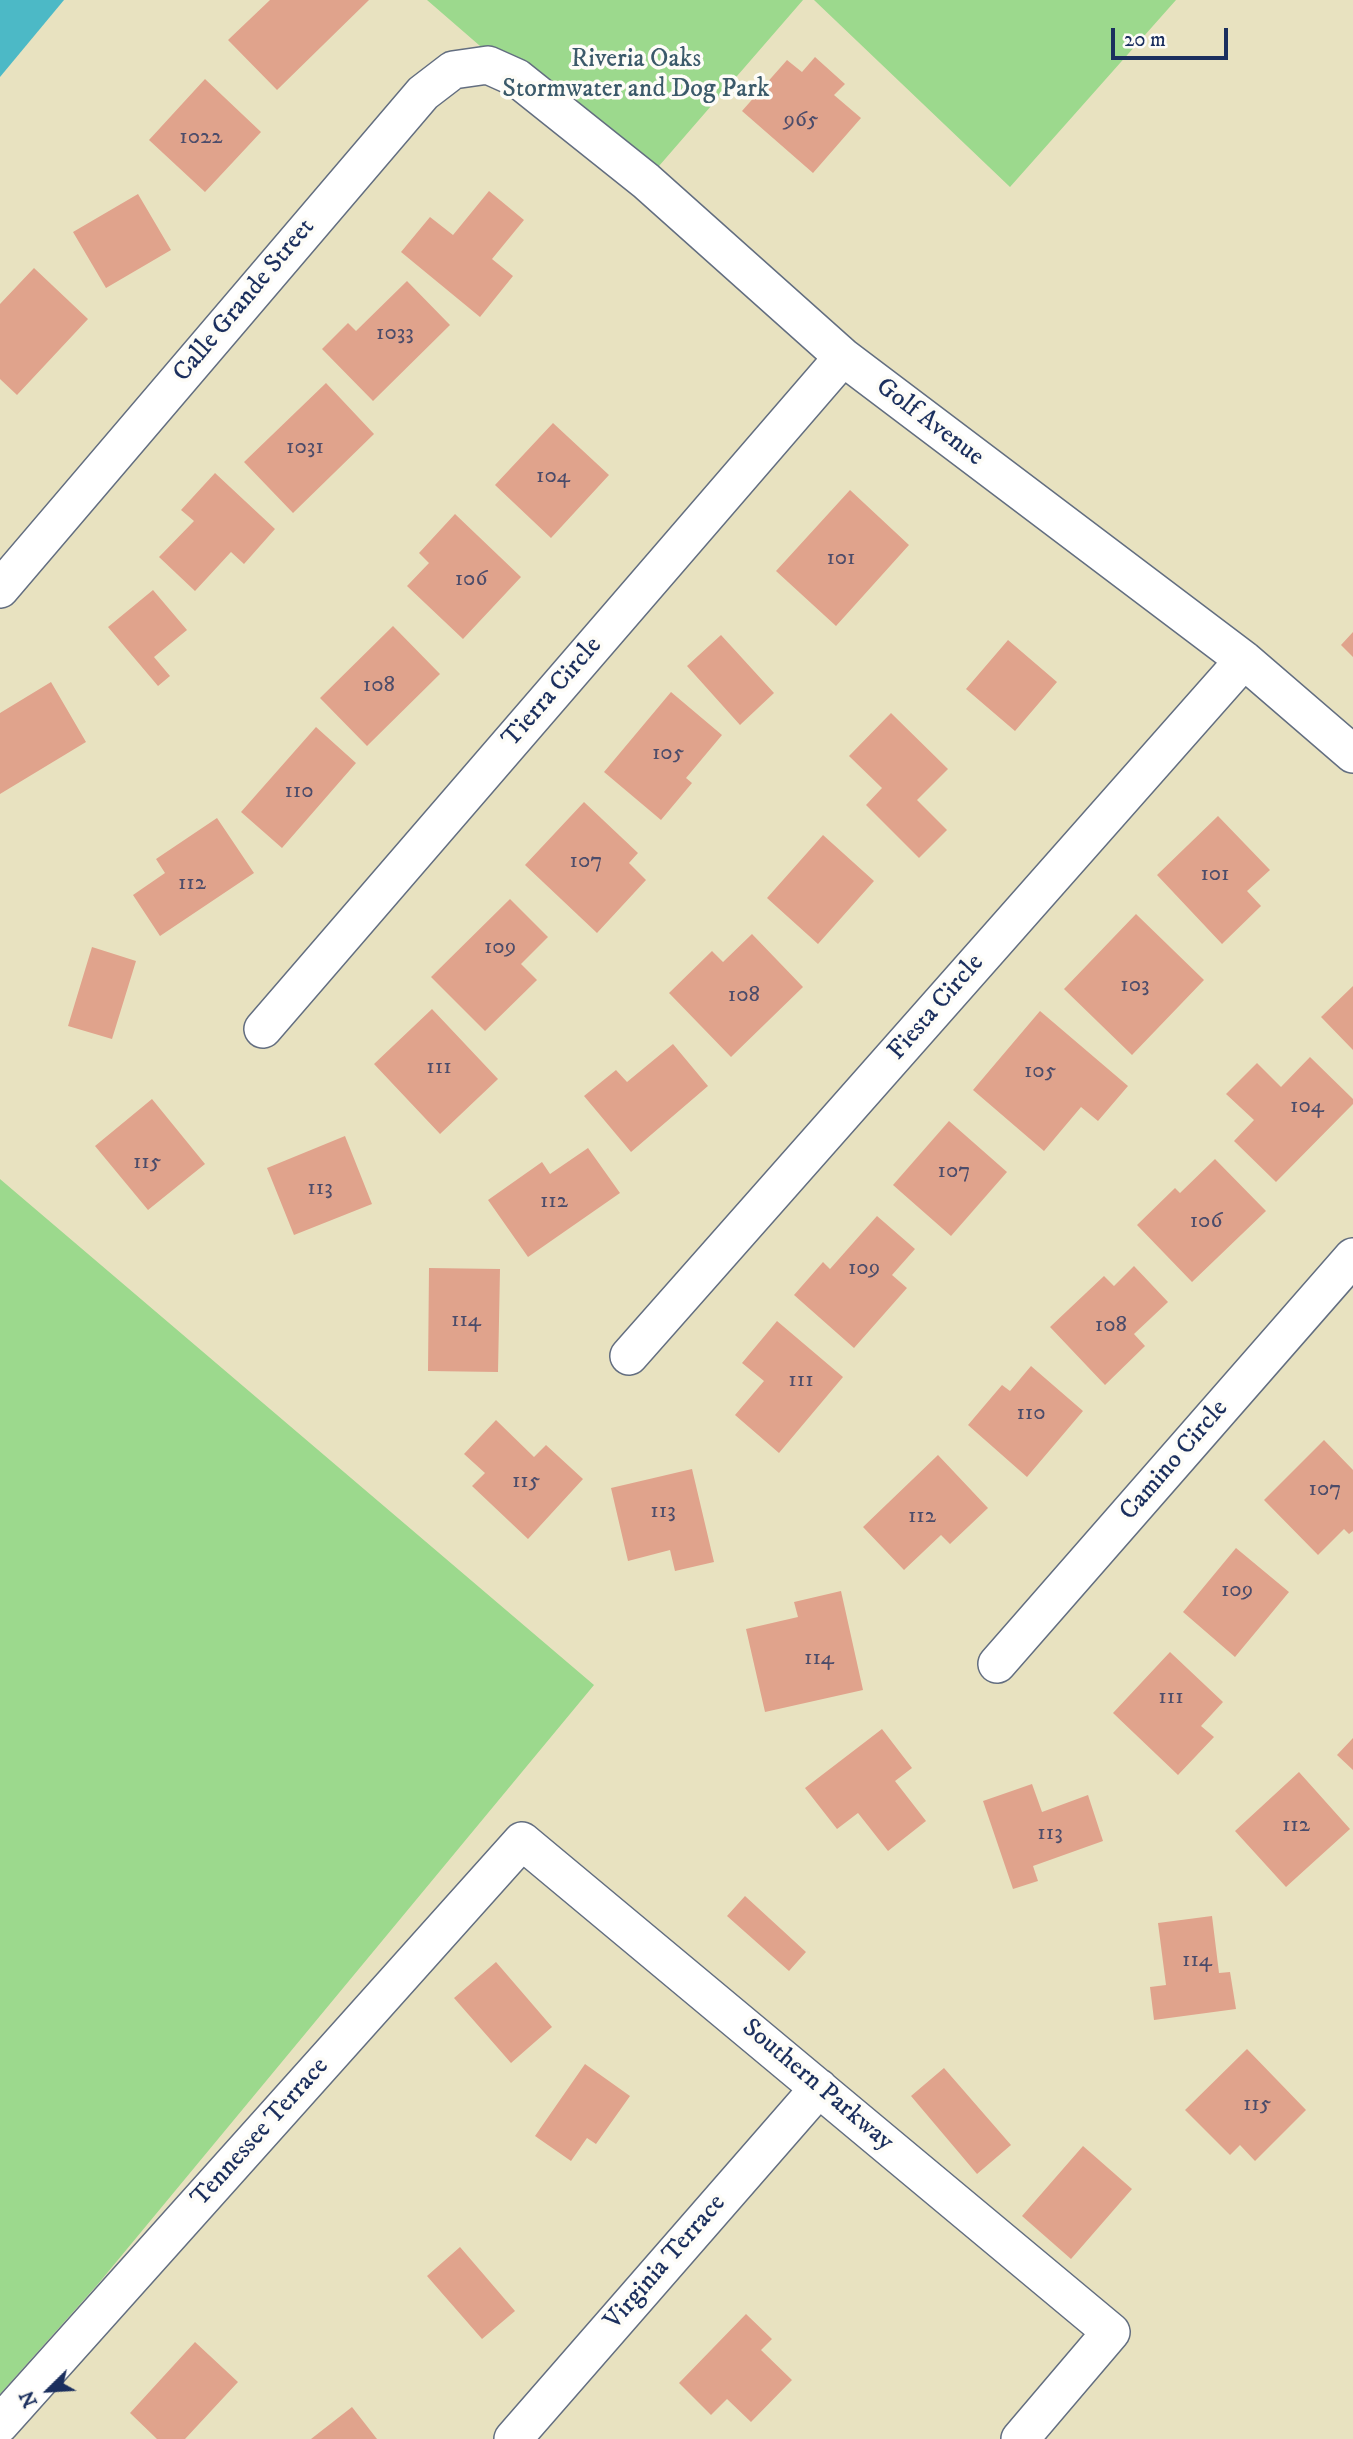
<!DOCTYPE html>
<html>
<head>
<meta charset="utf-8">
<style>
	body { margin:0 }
	#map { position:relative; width:1353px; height:2439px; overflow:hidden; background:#e8e2c0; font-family:"IM FELL DW Pica",serif }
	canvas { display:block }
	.north { position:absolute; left:14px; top:2355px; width:70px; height:70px; -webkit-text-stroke:5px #fdfcf7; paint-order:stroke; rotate:246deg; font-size:19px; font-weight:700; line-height:28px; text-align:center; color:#1b2f5e }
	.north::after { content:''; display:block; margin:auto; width:24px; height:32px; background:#1b2f5e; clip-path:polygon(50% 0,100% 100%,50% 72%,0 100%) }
	.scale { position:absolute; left:1111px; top:28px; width:117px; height:32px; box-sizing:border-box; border:4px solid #1b2f5e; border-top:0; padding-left:9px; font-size:21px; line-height:24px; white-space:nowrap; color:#1b2f5e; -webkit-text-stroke:5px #fdfcf7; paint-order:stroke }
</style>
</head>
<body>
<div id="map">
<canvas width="1353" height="2439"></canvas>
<div class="north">N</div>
<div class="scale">20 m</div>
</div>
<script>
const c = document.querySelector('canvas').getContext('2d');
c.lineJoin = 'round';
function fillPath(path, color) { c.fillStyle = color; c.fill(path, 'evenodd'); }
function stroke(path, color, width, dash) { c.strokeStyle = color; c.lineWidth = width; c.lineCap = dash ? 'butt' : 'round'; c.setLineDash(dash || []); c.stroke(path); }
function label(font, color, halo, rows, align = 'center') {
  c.font = font + ' "IM FELL DW Pica",serif'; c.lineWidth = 7; c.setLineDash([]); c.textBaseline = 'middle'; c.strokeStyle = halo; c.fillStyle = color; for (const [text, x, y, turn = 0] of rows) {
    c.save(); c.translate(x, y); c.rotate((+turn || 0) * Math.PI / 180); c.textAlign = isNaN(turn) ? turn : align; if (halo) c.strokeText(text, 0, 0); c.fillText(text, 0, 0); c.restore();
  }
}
fillPath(new Path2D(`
	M427 0H803L646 181 517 78Z
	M814 0H1176L1010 187Z
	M0 1179 594 1685 98 2284 0 2394Z`), '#9cd98d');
fillPath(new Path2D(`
	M0 0H64L0 77Z`), '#4cb9c6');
fillPath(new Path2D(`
	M270 0H369L277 90 228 40Z
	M815 57 845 84 834 95 861 118 813 173 742 111 787 60 802 72Z
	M205 79 261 132 205 192 149 140Z
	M489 191 524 220 492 259 513 276 480 317 401 252 430 217 453 235Z
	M138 194 171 250 106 288 73 232Z
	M34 268 88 319 17 395 0 379V304Z
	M407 281 450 325 373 401 322 349 348 323 356 331Z
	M326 383 374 434 293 513 244 462Z
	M553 423 609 475 551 538 495 485Z
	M215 473 275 529 244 564 231 552 195 591 159 557 194 521 181 510Z
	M850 490 909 545 836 626 776 571Z
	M455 514 521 577 463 639 407 586 429 563 419 553Z
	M153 590 187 630 154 657 170 676 158 686 108 627Z
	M393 626 440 674 367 746 320 698Z
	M1353 632V657L1341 645Z
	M721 635 774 693 740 725 687 666Z
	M1008 640 1057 682 1015 731 966 689Z
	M51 682 86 742 0 794V713Z
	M671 692 722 735 686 778 692 783 661 820 604 772Z
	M891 713 948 769 917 800 947 830 919 858 866 805 882 788 849 756Z
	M316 727 356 763 282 848 241 812Z
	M584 802 638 853 629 863 646 880 597 933 525 865Z
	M1218 816 1270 870 1247 891 1261 906 1222 944 1157 875Z
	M217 818 254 873 160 936 133 895 165 873 156 859Z
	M823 835 874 881 818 944 767 898Z
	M510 899 548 937 521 964 537 980 485 1031 431 977Z
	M1136 914 1204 980 1132 1055 1064 989Z
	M752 934 803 987 731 1057 669 993 712 951 723 962Z
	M92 947 136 961 112 1039 68 1026Z
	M1353 986V1050L1321 1017Z
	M432 1009 498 1079 440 1134 374 1064Z
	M1040 1011 1128 1086 1098 1121 1081 1107 1044 1151 973 1090Z
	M673 1044 708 1086 631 1152 584 1096 616 1070 627 1082Z
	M1310 1057 1353 1099V1104L1276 1182 1234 1141 1254 1120 1226 1094 1257 1063 1281 1087Z
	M152 1099 205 1164 148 1210 95 1146Z
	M949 1121 1007 1172 951 1236 893 1185Z
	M345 1136 372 1204 294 1235 267 1168Z
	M588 1148 620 1193 528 1257 488 1200 542 1162 550 1174Z
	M1215 1159 1266 1211 1192 1282 1137 1225 1175 1188 1180 1193Z
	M877 1216 915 1249 892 1275 907 1288 854 1348 794 1295 823 1262 830 1269Z
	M1134 1266 1168 1302 1134 1334 1145 1346 1105 1385 1050 1327 1104 1276 1114 1286Z
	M429 1268 500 1269 498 1372 428 1371Z
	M777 1321 843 1377 779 1453 735 1415 764 1381 742 1363Z
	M1031 1366 1083 1411 1027 1477 968 1425 1002 1385 1010 1391Z
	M496 1420 534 1457 546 1445 583 1479 528 1539 472 1486 485 1473 464 1454Z
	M1324 1440 1353 1470V1531L1349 1534 1344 1529 1318 1555 1264 1500Z
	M938 1455 988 1508 950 1544 941 1535 904 1570 863 1527Z
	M692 1469 714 1562 675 1571 670 1550 628 1561 611 1488Z
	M1236 1548 1289 1592 1235 1657 1183 1612Z
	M841 1591 863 1690 765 1712 746 1629 798 1617 794 1602Z
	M1170 1652 1223 1702 1201 1726 1214 1737 1178 1775 1113 1713Z
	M882 1729 912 1768 895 1781 926 1821 888 1851 858 1813 837 1829 805 1788Z
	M1353 1738V1770L1337 1755Z
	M1299 1772 1350 1829 1286 1887 1235 1831Z
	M1032 1784 1042 1812 1088 1795 1103 1841 1033 1866 1038 1881 1013 1889 983 1801Z
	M745 1896 806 1952 789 1971 727 1916Z
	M1212 1916 1219 1973 1230 1972 1236 2009 1154 2020 1150 1987 1166 1985 1158 1923Z
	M496 1962 552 2027 511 2063 454 1998Z
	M1247 2049 1306 2110 1255 2161 1240 2145 1230 2155 1185 2110Z
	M585 2064 630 2096 596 2144 587 2138 571 2161 535 2136Z
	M944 2068 1011 2145 977 2174 911 2096Z
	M1083 2146 1132 2189 1071 2259 1022 2216Z
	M460 2247 515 2311 482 2339 427 2276Z
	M746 2314 772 2339 761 2350 792 2380 751 2422 727 2399 711 2415 679 2383Z
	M195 2342 238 2382 185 2439H157L130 2413Z
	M352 2407 377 2439H311Z`), '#e0a38c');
const minor = new Path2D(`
	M0 589 423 93 453 70 488 65 517 78 646 181 843 357 1244 660 1353 754
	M263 1029 843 357
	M629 1356 1244 660
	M997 1664 1353 1257
	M0 2424 522 1841 1111 2332 1020 2439
	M513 2439 819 2088`);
stroke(minor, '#636e80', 40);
stroke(minor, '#fff', 37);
label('23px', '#4c4c6a', null, [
	["965",801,121],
	["1022",201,138],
	["1033",395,334],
	["1031",305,448],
	["104",553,477],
	["101",841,559],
	["106",471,580],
	["108",379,686],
	["105",668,754],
	["110",299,792],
	["107",586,862],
	["101",1215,875],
	["112",192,884],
	["109",500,948],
	["103",1135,986],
	["108",744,996],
	["111",439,1068],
	["105",1040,1072],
	["104",1307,1107],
	["115",147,1163],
	["107",954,1172],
	["113",320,1189],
	["112",554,1202],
	["106",1206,1222],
	["109",864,1269],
	["114",466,1321],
	["108",1111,1326],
	["111",801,1381],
	["110",1031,1414],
	["115",526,1482],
	["107",1325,1490],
	["113",663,1512],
	["112",922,1517],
	["109",1237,1591],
	["114",819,1659],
	["111",1171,1698],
	["112",1296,1826],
	["113",1050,1834],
	["114",1197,1961],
	["115",1257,2105]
]);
label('26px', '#3b5a6a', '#fdfcf7', [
	["Riveria Oaks",636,61],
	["Stormwater and Dog Park",636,91]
]);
label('26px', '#1b2f5e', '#fdfcf7', [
	["Calle Grande Street",245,301,-50],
	["Golf Avenue",929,423,37],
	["Tierra Circle",553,693,-49],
	["Fiesta Circle",937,1008,-49],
	["Camino Circle",1175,1461,-49],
	["Southern Parkway",817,2086,40],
	["Tennessee Terrace",261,2133,-48],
	["Virginia Terrace",666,2263,-49]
]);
</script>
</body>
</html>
